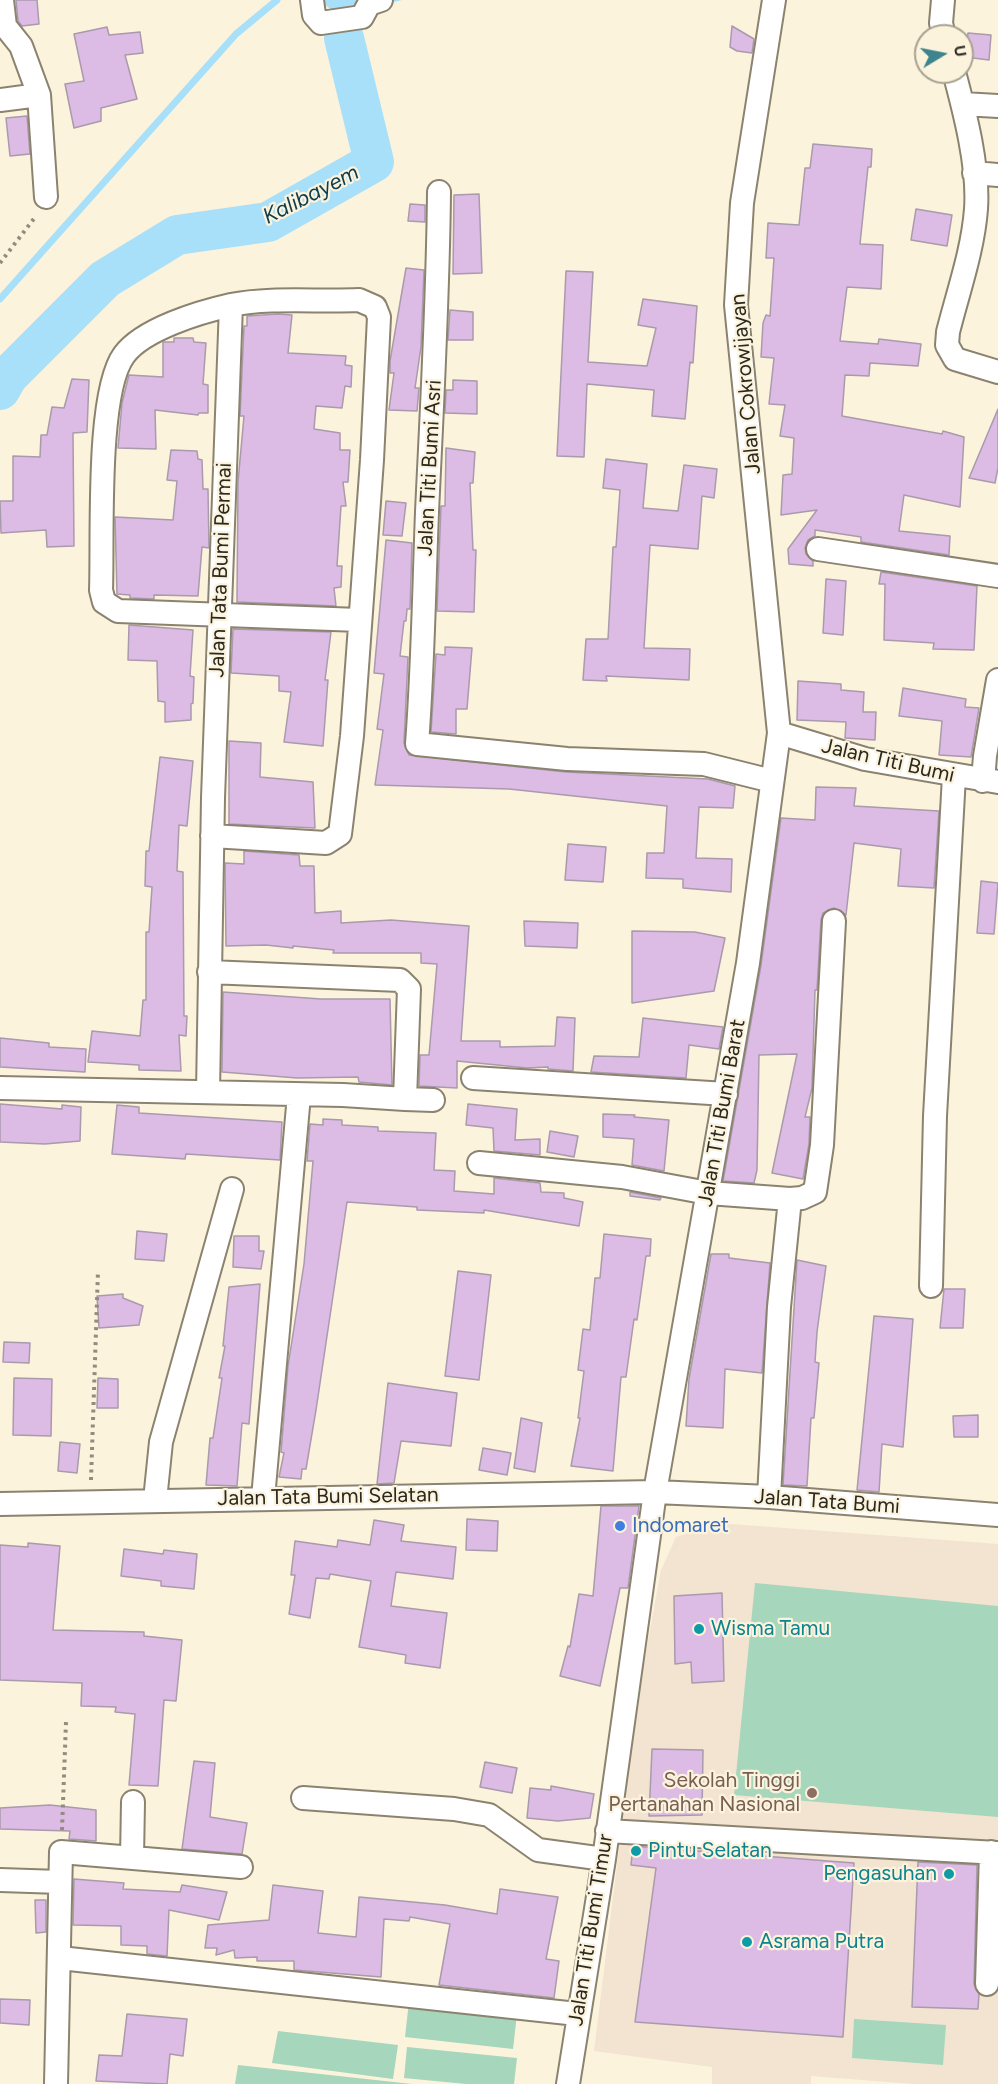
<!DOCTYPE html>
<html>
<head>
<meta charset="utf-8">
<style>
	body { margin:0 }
	#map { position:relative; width:998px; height:2084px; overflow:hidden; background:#fcf3dd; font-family:Figtree,sans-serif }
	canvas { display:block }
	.north { position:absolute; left:914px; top:24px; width:60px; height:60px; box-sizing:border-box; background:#fcf3dd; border:2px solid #a8a291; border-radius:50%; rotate:80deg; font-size:16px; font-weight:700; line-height:24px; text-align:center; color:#2b2820 }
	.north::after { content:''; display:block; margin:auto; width:21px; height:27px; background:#3d848d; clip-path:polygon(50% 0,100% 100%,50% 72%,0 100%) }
</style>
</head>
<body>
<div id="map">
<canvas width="998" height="2084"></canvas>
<div class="north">U</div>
</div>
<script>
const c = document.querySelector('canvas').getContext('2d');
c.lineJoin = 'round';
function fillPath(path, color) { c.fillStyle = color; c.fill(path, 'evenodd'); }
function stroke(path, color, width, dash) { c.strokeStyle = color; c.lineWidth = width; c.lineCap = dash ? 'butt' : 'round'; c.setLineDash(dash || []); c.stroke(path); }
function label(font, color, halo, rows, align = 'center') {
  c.font = font + ' Figtree,sans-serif'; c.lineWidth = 4.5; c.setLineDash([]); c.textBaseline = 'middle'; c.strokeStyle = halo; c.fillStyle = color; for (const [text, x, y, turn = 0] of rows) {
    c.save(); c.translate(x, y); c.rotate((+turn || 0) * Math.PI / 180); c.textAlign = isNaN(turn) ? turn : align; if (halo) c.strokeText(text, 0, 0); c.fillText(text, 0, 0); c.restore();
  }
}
fillPath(new Path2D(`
	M718 1523 998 1544V2084H913L811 2076V2084H712V2067L594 2051 638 1695 661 1570 676 1537Z`), '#f2e4d0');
fillPath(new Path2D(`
	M755 1583 998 1606V1817L734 1795Z
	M409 2001 517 2014 513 2049 405 2037Z
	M854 2019 946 2025 943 2065 852 2058Z
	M278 2031 398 2045 393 2079 272 2063Z
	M407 2047 517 2058 514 2084H466L404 2078Z
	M238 2065 412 2084H235Z`), '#a6d6bb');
fillPath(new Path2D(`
	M324 0H402L339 16 324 4Z`), '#a9e0f9');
stroke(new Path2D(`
	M0 299 236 34 277 0`), '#a9e0f9', 7);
stroke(new Path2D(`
	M0 390 8 376 105 279 177 235 268 222 374 162 344 38`), '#a9e0f9', 40);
const building = new Path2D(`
	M16 0H37L39 24 22 26 18 21Z
	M732 26 754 39 752 53 737 51 730 47Z
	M107 27 109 35 140 32 143 53 125 55 137 99 101 108V121L74 128 65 84 84 81 74 34Z
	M968 33 991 35 989 60 965 57Z
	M27 116 30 154 10 156 6 118Z
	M813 144 872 149 871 167H868L860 244 883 245 881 289 847 287 840 341 878 344 879 339 921 344 918 366 870 363 869 376 845 375 842 416 942 434 943 431 964 437 960 507 904 495 899 531 950 536 949 555 861 542V537L815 530V536L808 540 805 548 806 554 813 561V566L789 564 788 549 817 510 781 515 783 475 792 474 794 438 780 436 785 405 769 404 774 358 761 357 763 323 766 315 770 316 774 258H766L768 223 799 225 805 168H810Z
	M479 194 482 273 453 274 454 195Z
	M410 204 425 205V222L408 221Z
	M916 209 952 215 947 246 911 240Z
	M406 268 424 270 421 347 415 388H419L417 411 389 410 394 373H390V361Z
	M566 271 593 272 588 362 647 366 656 328 638 325 643 299 697 306 693 363 690 362 685 419 652 416 654 390 587 384 584 457 557 456Z
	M450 310 473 312V340H448Z
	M278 314 292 315 288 353 346 356 345 365 352 366 351 387 345 386 342 408 316 406 314 429 340 433V450H350L348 482H343L346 506H341L337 566H342L341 587 334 588 336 606 237 602 238 482 244 416H240L244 326H247V316Z
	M174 338H193L194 342 206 343 203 384 208 385V413H199L198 415 155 410 156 449 118 448 122 403 129 375 163 377V342H174Z
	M72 379 89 380 87 432 73 433 74 546 47 547 46 530 1 533 0 501H13V456L40 457 41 435H47L52 407 64 408Z
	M453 380 477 381V414L445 413 446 390H453Z
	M998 409V468L995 483 969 478Z
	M446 448 475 452 473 483H470L473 550H476L474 612 437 611 441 506H445Z
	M171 450 197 451 198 459 202 460 203 489H208L209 548 202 547 198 596 154 595V599L130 598V595L117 594 115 517 173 520 177 481 167 480Z
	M606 459 647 464 643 508 678 511 684 465 717 469 714 498 702 496 698 549 650 545 644 648 690 649 689 680 606 676 607 681 583 680 586 639H608L613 547H616L620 490 603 488Z
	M386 501 406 503 402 536 383 535Z
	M386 540 412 543 410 609H407L406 621H404L400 656 408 657 404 743 409 755 566 772 708 779 735 786 733 808 699 807 696 858 732 859 731 892 683 888V879L646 878 647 853H664L667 806 509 789 375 785 383 730 377 729 384 674 374 673Z
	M881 572 977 586 974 650 933 649 934 643 884 640 885 584H879Z
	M826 579 846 581 843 635 823 633Z
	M129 625 193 630 190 676 194 677 193 703 191 704V720L165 722V702L158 701 157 661 128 660Z
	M233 629 331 632 325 680H328L323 746 284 742 291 692 279 691V676L231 673Z
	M445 647 472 648 467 709H456V734L431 732 436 654 445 655Z
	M798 681 841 684V690L864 692 863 712H876L875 740 845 738 846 722 797 720Z
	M903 688 966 699 965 707 979 708 971 757 939 755 942 721 899 716Z
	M229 741 261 743 260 777 313 782 315 828 229 824Z
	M160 757 193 761 187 826 179 825 177 871 183 872 184 1016H187L186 1036 179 1035 181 1071 139 1070V1065L88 1062 92 1031 140 1036 143 1000H146V932H149L152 887 145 886 146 851H149Z
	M816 787 856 788 854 806 939 811 934 888 898 886 901 849 854 843 846 915 834 908 823 913 821 920 817 990H815L812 1088 805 1117H810L809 1144 803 1179 772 1173 797 1054 759 1055 757 1170 754 1183 723 1181 761 965 781 818 815 820Z
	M568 844 606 847 603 882 565 880Z
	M244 851 299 855 300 866H314L315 913 341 911V923L391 920 469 926 461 1041H500V1047L555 1046 557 1017 575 1018 573 1071 548 1069V1067L527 1068 457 1061V1088L419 1086 420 1055H429L437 964 421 963V953H333L334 950 293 946V948L266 945 226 946 225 863 244 864Z
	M981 881 998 883 994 934 977 933Z
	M524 921 578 923 577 948 525 946Z
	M632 931 695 932 725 938 714 991 632 1003Z
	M223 992 321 999H390L392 1085 359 1082 358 1077 297 1078 222 1072Z
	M643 1018 723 1027 719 1049 689 1045 686 1078 591 1072 594 1056 639 1057Z
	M0 1038 49 1043V1047L86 1049 85 1072 0 1067Z
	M0 1104 62 1109V1105L81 1107 80 1141 45 1144 0 1142Z
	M468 1104 517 1109 515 1140 540 1139V1155L494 1151 493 1128 466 1125Z
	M117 1105 139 1107V1113L282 1122 280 1160 186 1154 185 1159 112 1154Z
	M603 1114 635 1115 634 1117 669 1120 664 1171 632 1165 634 1139 603 1137Z
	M323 1119 342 1120V1125L378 1127V1131L436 1133 434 1170 455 1171 454 1191 494 1194V1178L540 1183 541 1192 564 1193V1198L583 1202 579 1226 484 1210V1213L417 1210V1207L347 1202 316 1410 306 1469H302L301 1479 279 1477 284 1453 281 1452 288 1366 304 1264 313 1161H307L310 1124 323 1125Z
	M550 1131 578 1136 574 1157 547 1152Z
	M630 1192 661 1198 660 1200 630 1196Z
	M137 1231 167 1234 164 1261 135 1259Z
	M604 1234 651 1239 650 1256H646L637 1320 634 1319 626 1377H621L613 1471 571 1466 580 1418H578L584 1371 578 1370 583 1329 590 1330 595 1278H600Z
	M234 1236H259V1251H264L261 1269 233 1267Z
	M711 1254H729V1258L770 1263 762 1373 725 1369 723 1428 686 1426 689 1379Z
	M797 1260 826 1266 817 1332 815 1362 819 1363 814 1418H811L807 1486 783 1485Z
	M458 1271 491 1275 479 1380 445 1376Z
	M260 1284 249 1424 242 1423 237 1486 206 1485 210 1438H213L222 1378H219L225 1346H223L229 1287Z
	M944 1289H965L963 1328H940Z
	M123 1294V1298L143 1306 139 1325 99 1328 97 1296Z
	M874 1316 913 1319 903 1447 882 1444 879 1492 857 1490Z
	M4 1342 30 1343 29 1363 3 1362Z
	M14 1378 52 1379 51 1436 13 1435Z
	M98 1378 118 1379V1408H97Z
	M388 1383 457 1393 451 1446 401 1441 394 1483 377 1484Z
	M978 1415V1437H954L953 1416Z
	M521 1418 542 1423 535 1472 514 1468Z
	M60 1442 80 1444 77 1473 58 1471Z
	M483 1448 511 1453 507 1475 479 1470Z
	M601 1506H639L628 1588H620L600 1686 560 1676 568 1646 570 1647 579 1594 593 1596Z
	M467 1519 498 1521 497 1551 466 1550Z
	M374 1520 404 1525 401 1541 456 1547 453 1579 396 1572 391 1606 447 1613 440 1668 405 1663 406 1655 359 1647 371 1581 330 1574 329 1579 316 1578 310 1618 289 1614 295 1575H291L295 1541 337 1547 338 1540 370 1545Z
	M28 1543 60 1546 53 1630 144 1632V1636L182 1640 176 1701 164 1700 158 1786 129 1785 135 1714 115 1712 116 1707 81 1706 82 1683 0 1680V1545L28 1547Z
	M124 1549 163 1554 164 1550 197 1554 194 1589 161 1586V1581L121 1576Z
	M722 1593 724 1681 692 1683 691 1662 675 1664 674 1596Z
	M652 1749 703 1750 702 1815 649 1816Z
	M194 1761 215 1763 210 1817 247 1823 242 1854 182 1849Z
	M485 1762 517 1768 512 1793 480 1787Z
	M551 1786 594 1794 590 1818 558 1821 527 1818 530 1788 551 1790Z
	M50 1805 96 1810V1841L69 1839 70 1831 0 1829V1808Z
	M633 1846 854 1863 843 2037 635 2022 656 1868 631 1865Z
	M918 1862 977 1865 974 1984 979 1994 978 2009 912 2007Z
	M74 1879 124 1883 123 1889 180 1892 182 1885 227 1892 219 1920 169 1910 167 1956 147 1954V1946L121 1945V1926L73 1925Z
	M273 1885 323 1891 318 1933 356 1937 359 1897 445 1905 497 1914 500 1889 558 1897 546 1959 559 1961 554 1998 439 1985 450 1924 410 1917 409 1921 384 1919 381 1977 294 1970V1961H257V1957L235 1958 234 1950 216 1955 217 1948H205L208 1925 269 1920Z
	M35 1900H46V1932L36 1933Z
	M0 1999 30 2000 29 2025 0 2023Z
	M127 2014 187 2019 183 2056 170 2054 167 2084 96 2081 99 2055 122 2056Z`);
fillPath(building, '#dcbbe4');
stroke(building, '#a99aac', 1.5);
const minor = new Path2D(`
	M2 0 5 26 21 46 39 95 46 197
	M312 0 314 15 321 23 362 17 369 4 381 0
	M943 0 941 23 944 36
	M954 72C965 113 979 167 976 209 973 250 958 292 948 332L947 345 955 359 998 372
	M0 100 39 95
	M963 104 998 106
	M974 173 998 175
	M439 192C438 299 432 405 427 512 424 589 423 667 417 744L567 759 704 764 772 781
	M818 549 998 576
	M779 733 865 759 998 782
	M983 781 985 756 998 680
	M212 836 326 843 340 834 352 736 372 460 379 317 375 307 359 300C318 302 270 297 231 305 200 312 143 329 124 355 96 393 103 539 101 590L104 602 118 611 359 620
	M473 1078 726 1094
	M0 1088 343 1095 405 1099 409 989 400 980 209 972
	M208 1092 213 798 231 305
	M405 1099 433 1100
	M479 1163 622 1177 708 1193 790 1199 802 1198 815 1192 822 1145 834 921
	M931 1286 935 1116 954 776
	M769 1497 779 1307 790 1199
	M263 1498 299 1095
	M155 1500 161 1442 232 1189
	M0 1504 655 1492 769 1497 998 1515
	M303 1798 454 1809 489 1815 538 1850 604 1859
	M607 1831 998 1853
	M132 1858 133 1802
	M0 1880 60 1882
	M60 1958 577 2014
	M987 1984 991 1852
	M56 2084 61 1852 241 1867
	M568 2084 604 1859 655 1492 748 963 779 733 736 305 742 203 774 0`);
stroke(minor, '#8b836f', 26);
stroke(new Path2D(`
	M0 263 36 216
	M91 1480 98 1271
	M62 1830 66 1722`), '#928c7d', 4, [3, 4.5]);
stroke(minor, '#fff', 22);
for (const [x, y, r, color] of [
	[620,1526,6,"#3f7fe0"],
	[699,1629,6,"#0f9aa8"],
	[812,1793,6,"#8d6e63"],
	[636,1851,6,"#0f9aa8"],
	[949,1874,6,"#0f9aa8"],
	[747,1942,6,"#0f9aa8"]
]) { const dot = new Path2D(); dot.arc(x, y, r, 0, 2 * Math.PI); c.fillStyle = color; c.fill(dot); stroke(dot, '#fcf3dd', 2); }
label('21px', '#2b2820', '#fcf3dd', [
	["Jalan Cokrowijayan",746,384,-95],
	["Jalan Titi Bumi Asri",430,468,-87],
	["Jalan Tata Bumi Permai",221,570,-88],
	["Jalan Titi Bumi",888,761,13],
	["Jalan Titi Bumi Barat",722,1113,-80],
	["Jalan Tata Bumi Selatan",328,1497,-1],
	["Jalan Tata Bumi",827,1502,4],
	["Jalan Titi Bumi Timur",591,1930,-81]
]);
label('21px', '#366cbe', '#fcf3dd', [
	["Indomaret",632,1526]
], 'left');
label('21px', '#0d838f', '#fcf3dd', [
	["Wisma Tamu",711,1629],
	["Pintu Selatan",648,1851],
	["Pengasuhan",937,1874,"right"],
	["Asrama Putra",759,1942]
], 'left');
label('21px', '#785e54', '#fcf3dd', [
	["Sekolah Tinggi",800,1781],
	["Pertanahan Nasional",800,1805]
], 'right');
label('italic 22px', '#0d3d4e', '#fcf3dd', [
	["Kalibayem",311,195,-27]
]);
</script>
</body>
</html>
